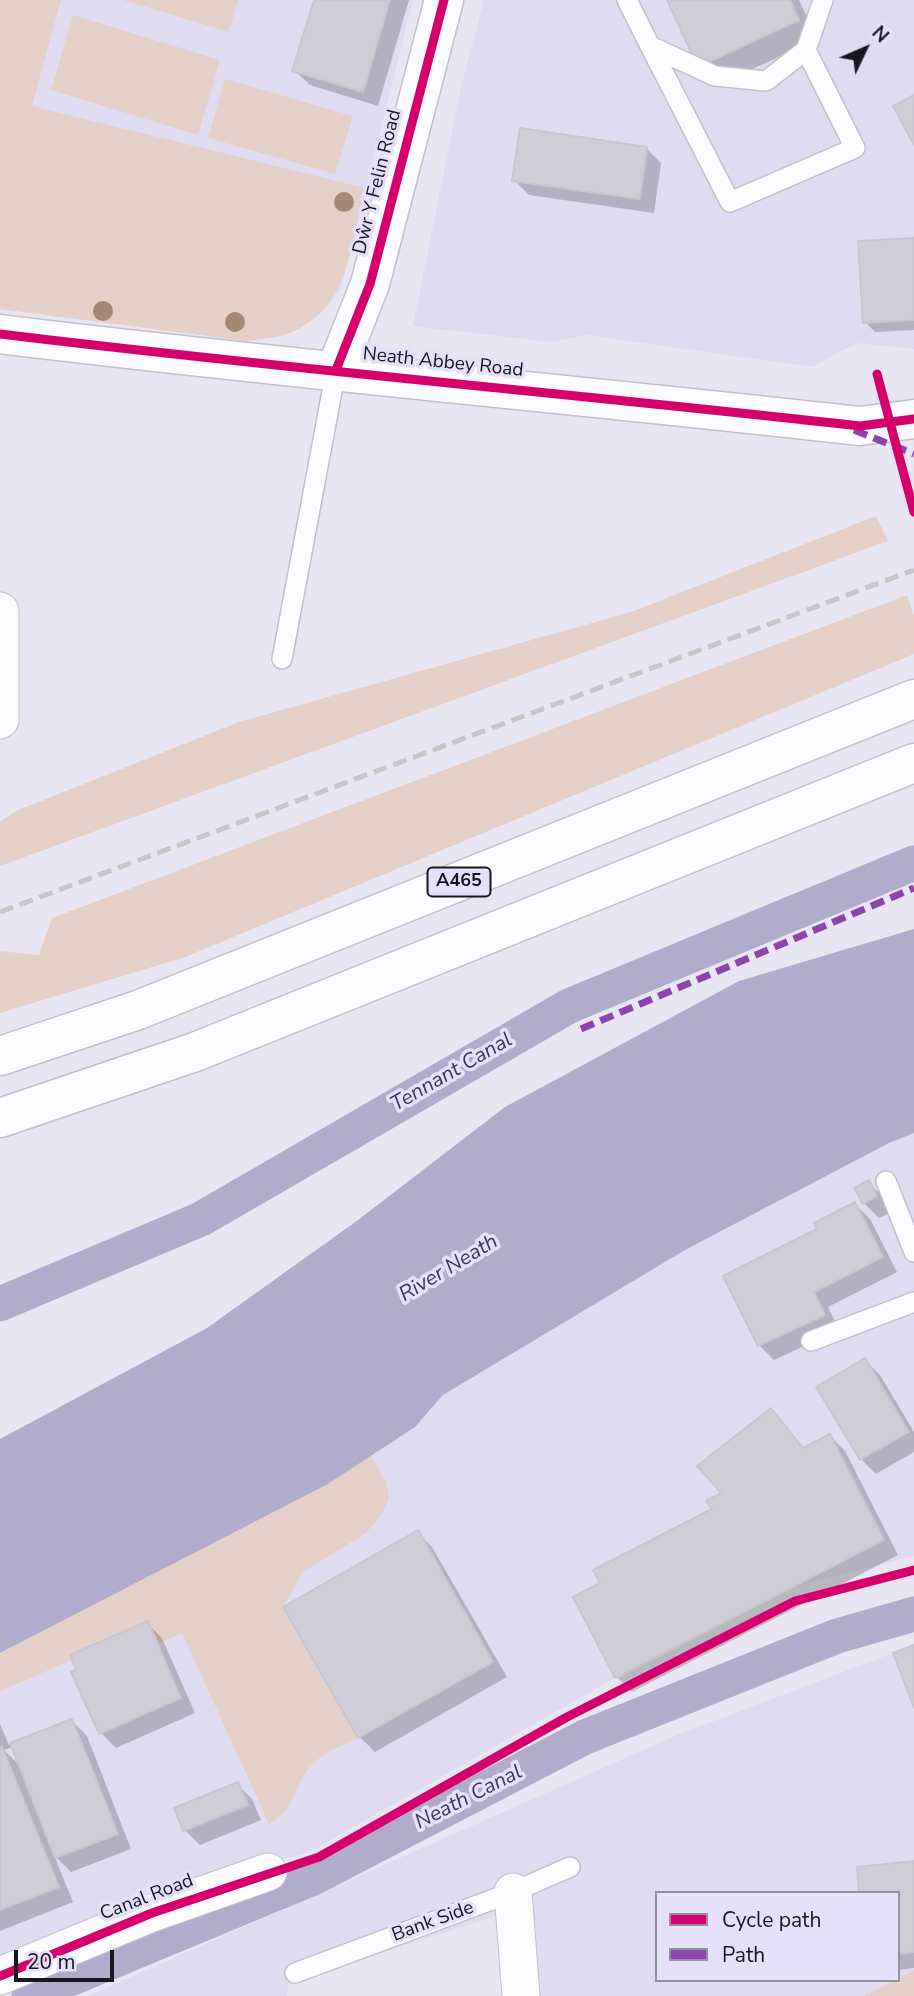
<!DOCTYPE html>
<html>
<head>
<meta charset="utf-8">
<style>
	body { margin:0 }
	#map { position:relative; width:914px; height:1996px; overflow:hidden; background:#e8e6f3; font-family:"Nunito Sans",sans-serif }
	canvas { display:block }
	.legend { position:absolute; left:655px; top:1891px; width:245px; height:91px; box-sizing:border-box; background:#e4e1f8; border:2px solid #9290a1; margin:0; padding:9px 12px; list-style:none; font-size:21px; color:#18171f }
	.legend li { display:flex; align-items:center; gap:14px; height:35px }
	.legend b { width:35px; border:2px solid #9290a1 }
	.north { position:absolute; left:830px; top:14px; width:70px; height:70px; -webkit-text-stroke:5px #e4e1f8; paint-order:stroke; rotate:46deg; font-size:19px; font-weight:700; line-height:28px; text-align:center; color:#18171f }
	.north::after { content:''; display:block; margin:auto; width:24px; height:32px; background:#18171f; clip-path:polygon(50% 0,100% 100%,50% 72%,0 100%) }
	.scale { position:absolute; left:14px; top:1950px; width:100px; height:32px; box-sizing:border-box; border:4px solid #18171f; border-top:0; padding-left:9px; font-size:21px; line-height:24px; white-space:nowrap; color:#18171f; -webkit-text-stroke:5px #e4e1f8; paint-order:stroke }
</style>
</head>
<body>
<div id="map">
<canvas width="914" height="1996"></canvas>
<ul class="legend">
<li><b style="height:9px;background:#d6006c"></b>Cycle path</li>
<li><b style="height:9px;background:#8e44ad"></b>Path</li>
</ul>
<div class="north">N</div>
<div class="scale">20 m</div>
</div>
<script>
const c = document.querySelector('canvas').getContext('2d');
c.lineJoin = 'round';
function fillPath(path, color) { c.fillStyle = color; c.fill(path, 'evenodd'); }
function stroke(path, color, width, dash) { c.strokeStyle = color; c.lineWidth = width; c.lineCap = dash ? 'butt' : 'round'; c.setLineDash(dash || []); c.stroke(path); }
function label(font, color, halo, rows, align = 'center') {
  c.font = font + ' "Nunito Sans",sans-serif'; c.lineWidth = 7; c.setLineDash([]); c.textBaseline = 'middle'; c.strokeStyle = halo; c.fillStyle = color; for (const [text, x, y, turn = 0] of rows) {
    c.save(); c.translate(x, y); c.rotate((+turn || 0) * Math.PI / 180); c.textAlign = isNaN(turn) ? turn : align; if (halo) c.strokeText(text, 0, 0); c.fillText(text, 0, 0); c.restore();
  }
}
fillPath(new Path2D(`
	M0 0H413L341 289 325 309 306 324 284 335 247 341 0 309Z
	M484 0H914V349L861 343 844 349 813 367 586 335 551 342 413 326 461 87Z
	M914 1133V1556L790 1588 615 1678 308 1853 188 1883 0 1956V1653L328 1484 415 1427 443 1395 685 1250 889 1143Z
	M914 1645V1970L898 1978V1893H657V1980H894L864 1996H506L507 1912 288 1984 287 1996H88L677 1735Z`), '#dfdcf2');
fillPath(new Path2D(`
	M0 0H61L32 106 365 188C351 245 349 314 284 335 272 338 259 339 247 341L0 309Z
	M123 0H238L229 32Z
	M73 15 220 60 198 135 51 90Z
	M225 79 353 116 335 174 208 138Z
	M876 516 888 541 0 866V822L16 811 239 722 631 612Z
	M907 595 914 616V654L185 957 0 1013V951L39 955 52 918Z
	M371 1456 386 1482 389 1499 382 1514 366 1533 302 1573 283 1607 358 1738C344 1745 326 1751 314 1763 292 1784 299 1806 269 1824L182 1633 157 1644 72 1660 0 1691V1653L328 1484Z
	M914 1970V1996H864Z`), '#e4d0c8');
fillPath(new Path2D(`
	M914 929V1133L889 1143 685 1250 443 1395 415 1427 328 1484 0 1653V1439L207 1328 358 1220 505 1107 739 981Z`), '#b1accc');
fillPath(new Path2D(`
	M316 0H409L378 106 310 85 294 70Z
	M669 0H799L817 39 718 85Z
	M646 148 661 163 654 213 529 195 514 180Z
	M914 239V330L875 332 865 322Z
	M869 1183 884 1198 891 1212 879 1218 864 1203Z
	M855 1204 870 1219 897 1272 828 1307 839 1330 774 1360 759 1345Z
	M865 1360 880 1375 914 1432V1452L876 1474 861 1459Z
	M771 1410 805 1449 830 1436 845 1451 898 1555 632 1692 617 1677 576 1598 602 1584 714 1510Z
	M417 1532 432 1547 507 1677 375 1752 360 1737 285 1608Z
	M147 1623 162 1638 195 1713 116 1748 101 1733 74 1673Z
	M72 1721 87 1736 131 1849 71 1872 54 1855 73 1902 0 1931V1724L9 1745ZM13 1747 21 1767 4 1750Z
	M237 1784 252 1799 261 1820 200 1845 185 1830 176 1809Z
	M914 1863V1968L898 1970V1893Z`), '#0003');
stroke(new Path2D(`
	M0 1304 201 1219 569 1006 914 863
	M29 1996 315 1877 585 1737 837 1636 914 1614`), '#b1accc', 35);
const building = new Path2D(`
	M314 0H390L363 92 292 71Z
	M667 0H790L799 20 698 67Z
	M914 95V145L893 106Z
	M520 128 647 147 640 199 512 181Z
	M914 238V320L863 323 858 241Z
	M869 1180 877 1196 863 1204 854 1188Z
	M855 1202 883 1257 814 1292 825 1315 758 1346 723 1276 817 1229 814 1223Z
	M865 1358 909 1432 860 1460 816 1387Z
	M771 1408 803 1448 830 1434 884 1540 615 1678 573 1597 600 1583 593 1570 712 1509 706 1501 721 1493 697 1466Z
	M418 1530 493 1662 358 1738 283 1607Z
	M148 1621 181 1698 99 1734 71 1672 76 1670 70 1655Z
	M914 1645V1708L893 1653Z
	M72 1719 118 1834 55 1858 10 1743Z
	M2 1746 59 1887 0 1910V1747Z
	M238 1782 248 1805 183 1831 174 1808Z
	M914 1861V1952L898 1954V1893H859L857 1867Z`);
fillPath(building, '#cecdd7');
stroke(building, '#c7c6d0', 2);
const lane = new Path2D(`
	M627 0 650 46 715 76 766 81 806 50 823 0
	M650 46 730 202 855 148 806 50
	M282 659 336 370
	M886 1181 914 1252
	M811 1341 914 1302
	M295 1973 513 1892 570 1867`);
const street = new Path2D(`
	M0 611V720
	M513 1892 521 1996
	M0 1976 152 1913 268 1872`);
const secondary = new Path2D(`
	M336 370 370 284 444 0`);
const primary = new Path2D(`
	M0 334C286 369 573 394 860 426L914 419`);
const highway = new Path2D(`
	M0 1056 138 1010 914 699
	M0 1118 195 1052 914 763`);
stroke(lane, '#c1c0c9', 22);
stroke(street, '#c1c0c9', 39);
stroke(secondary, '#c1c0c9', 41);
stroke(primary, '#c1c0c9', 41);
stroke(highway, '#c1c0c9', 41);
stroke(lane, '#fcfbfd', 19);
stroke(street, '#fcfbfd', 37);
stroke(secondary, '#fcfbfd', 38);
stroke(primary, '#fcfbfd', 38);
stroke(highway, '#fcfbfd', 38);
stroke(new Path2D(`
	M0 912 914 570`), '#c6c6c8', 5, [14, 7]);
stroke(new Path2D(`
	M854 430 914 454
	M581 1029 914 888`), '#8e44ad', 7, [14, 7]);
stroke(new Path2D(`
	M0 334C286 369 573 394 860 426L914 419
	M336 370 370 284 444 0
	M877 374 914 512
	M0 1976 152 1913 319 1857 567 1717 795 1601 914 1570`), '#d6006c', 9);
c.fillStyle = '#a58874';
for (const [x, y] of [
	[344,202],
	[103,311],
	[235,322]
]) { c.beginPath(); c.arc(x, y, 10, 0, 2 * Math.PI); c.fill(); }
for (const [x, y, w] of [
	[459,882,63]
]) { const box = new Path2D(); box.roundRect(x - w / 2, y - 14.5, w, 29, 5); c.fillStyle = '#e4e1f8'; c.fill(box); stroke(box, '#18171f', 2); }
label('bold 18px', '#18171f', null, [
	["A465",459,882]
]);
label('19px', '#18171f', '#e4e1f8', [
	["Dŵr Y Felin Road",378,182,-76],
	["Neath Abbey Road",443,363,6],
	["Canal Road",147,1898,-21],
	["Bank Side",433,1922,-20]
]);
label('italic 21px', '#3f3267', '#e4e1f8', [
	["Tennant Canal",452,1073,-30],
	["River Neath",449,1269,-31],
	["Neath Canal",469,1798,-27]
]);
</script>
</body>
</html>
